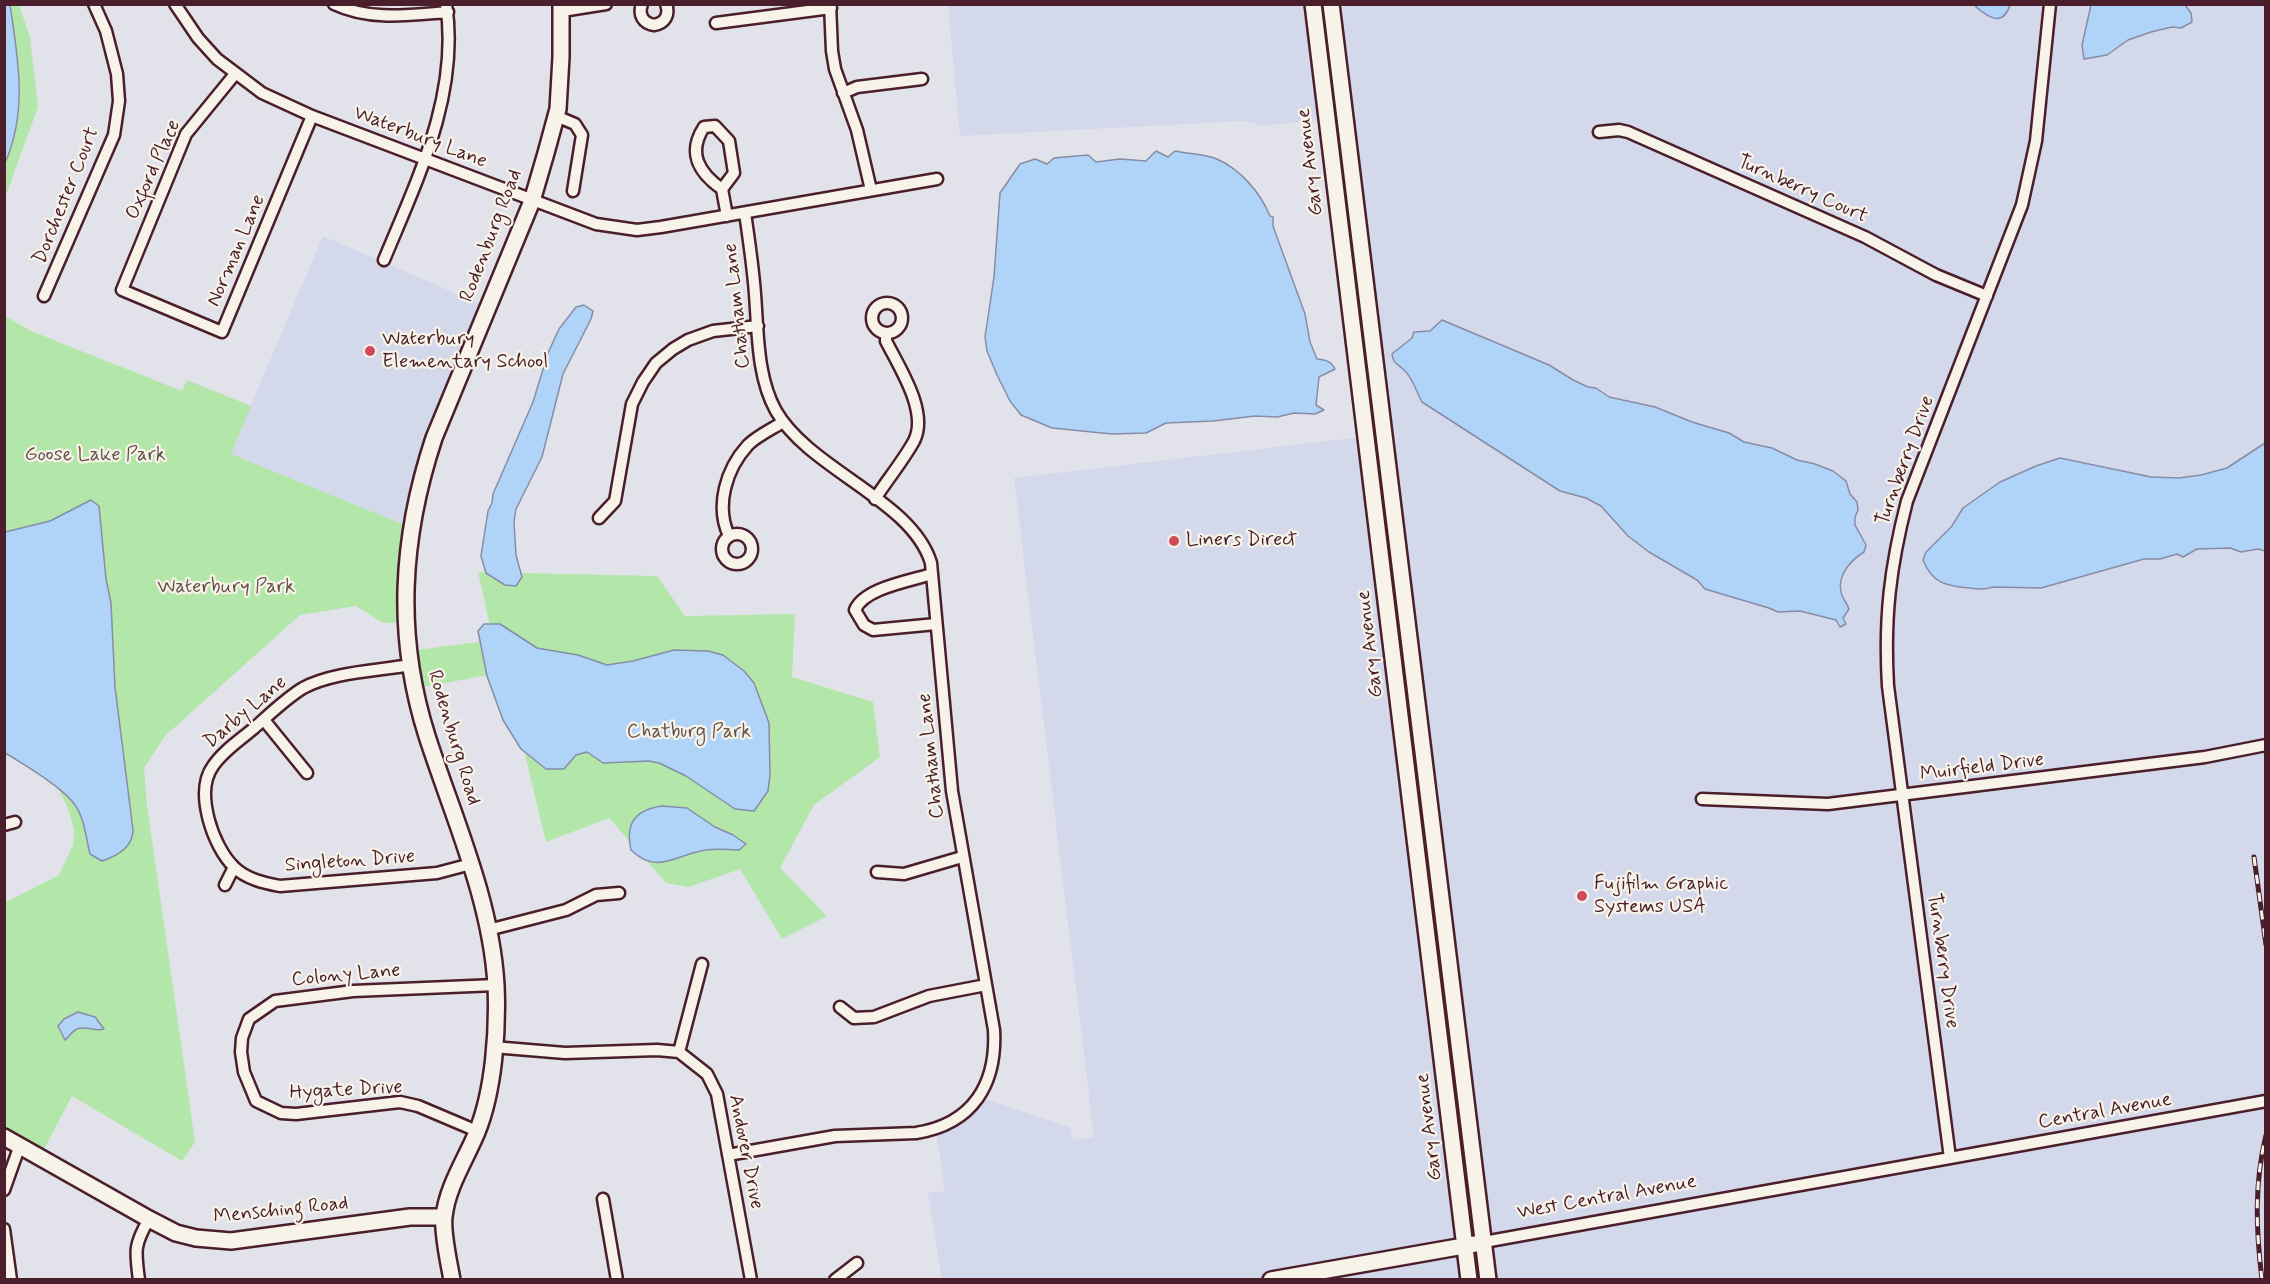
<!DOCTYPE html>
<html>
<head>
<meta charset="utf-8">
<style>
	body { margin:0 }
	#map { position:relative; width:2270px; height:1284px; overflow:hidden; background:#e2e3ea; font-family:Mynerve,sans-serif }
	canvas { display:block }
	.frame { position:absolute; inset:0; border:6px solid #4a1f2b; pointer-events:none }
</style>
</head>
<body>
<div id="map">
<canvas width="2270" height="1284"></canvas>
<div class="frame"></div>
</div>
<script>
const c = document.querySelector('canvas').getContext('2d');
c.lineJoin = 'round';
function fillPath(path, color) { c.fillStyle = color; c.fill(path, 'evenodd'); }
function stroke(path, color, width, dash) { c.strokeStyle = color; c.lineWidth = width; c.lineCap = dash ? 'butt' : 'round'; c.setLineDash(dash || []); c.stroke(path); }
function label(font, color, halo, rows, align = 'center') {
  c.font = font + ' Mynerve,sans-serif'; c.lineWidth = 4.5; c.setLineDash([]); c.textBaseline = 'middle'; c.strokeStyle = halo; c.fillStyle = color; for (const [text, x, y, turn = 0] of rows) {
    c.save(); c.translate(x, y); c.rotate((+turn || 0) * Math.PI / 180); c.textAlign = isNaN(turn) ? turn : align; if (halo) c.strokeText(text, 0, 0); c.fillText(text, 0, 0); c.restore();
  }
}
fillPath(new Path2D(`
	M948 5H2265V1279H942L928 1193 945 1191 937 1136 961 1125 974 1113 985 1099 1070 1127 1073 1140 1094 1137 1014 478 1361 437 1319 120 1261 126 1245 121 960 136Z
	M323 236 485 306 407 526 230 454Z`), '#d4d8eb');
fillPath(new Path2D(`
	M5 5H19L30 37 38 107 5 198Z
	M1322 26H1324L1337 100 1379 445 1374 446Z
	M5 316 31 331 182 391 187 380 251 406 231 454 407 526 406 622 383 623 356 606 300 615 165 736 144 768 147 805 195 1142 182 1161 72 1096 40 1157 5 1137 4 903 59 875 73 845 74 829 67 806 50 773 14 756 5 755Z
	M1380 454 1394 573 1391 584 1375 455Z
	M478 572 657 576 685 616 795 614 792 677 873 702 880 757 814 805 780 868 827 916 782 939 740 869 689 887 666 883 609 818 546 842 505 672 423 687 417 650 493 640Z
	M1412 748C1417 774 1439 879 1429 897Z`), '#b3e7a9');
const water = new Path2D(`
	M10 5C18 58 28 111 5 163L4 5Z
	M1974 5H2010C2003 28 1987 17 1974 5Z
	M2091 5H2185L2191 13 2192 22 2181 28 2172 27 2151 32 2128 40 2107 55 2084 59 2082 45Z
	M1156 151 1168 157 1175 151C1188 154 1205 154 1217 159 1241 170 1260 192 1270 216L1273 217V226L1305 314 1310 342 1317 359C1326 360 1331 361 1335 369L1319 377 1316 405 1324 410 1315 414 1294 413 1277 417 1255 416 1213 421 1166 423 1146 433 1112 434 1052 428 1021 415 1010 401 997 375 987 351 985 337 994 277 1000 193 1020 164 1035 159 1047 164 1054 158 1088 155 1096 162 1120 159 1146 161Z
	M584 305 593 311 591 319 563 374 542 457 516 509 514 522 516 555 522 577 516 586 505 585 486 573 481 556 488 511 492 503 493 494 533 402 548 353 559 329 576 307Z
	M1442 320 1549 365 1573 380 1588 387 1596 388 1609 397 1655 407 1692 422 1729 433 1744 442 1772 448 1797 460 1815 464 1833 471 1846 481 1850 494 1857 502 1858 510 1855 517V525L1866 545 1864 552C1851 560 1837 575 1841 592 1842 598 1847 603 1849 609L1843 618 1846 624 1840 627 1836 620 1800 611 1778 612 1769 608 1705 589 1697 580 1649 552 1628 536 1601 506 1586 498 1560 491 1422 402C1416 391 1413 378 1404 370 1398 364 1393 364 1392 354L1412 338 1414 332 1430 331Z
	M2265 443V551L2258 549 2241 552 2230 548 2197 549 2183 557 2177 554 2160 559H2144L2041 588 1993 587C1984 590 1977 589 1969 588 1946 586 1932 583 1923 560L1926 552 1952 526 1963 508 2000 482 2036 466 2060 458 2151 477 2179 478 2201 475 2227 468Z
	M91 500 99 506 106 579 111 603 115 687 133 830C133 847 117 856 102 861L90 854C86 839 85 819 75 805 63 787 24 765 4 752L5 532 50 521Z
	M484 624H500L537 648 578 655 607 665 633 661 674 650 708 651 723 655 744 671 754 683 769 723 770 775 768 791 754 811 735 809 686 776 659 763 649 761 603 763 587 752 576 755 564 769H546L521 749 503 720 487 676 478 631Z
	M662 806 687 808 715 827 733 835 746 844 739 850C729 850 717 848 706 850 676 854 658 876 631 850 625 823 635 810 662 806Z
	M78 1012 95 1017 104 1029C95 1032 86 1025 77 1029 72 1031 69 1037 65 1040L58 1026 64 1019Z`);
fillPath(water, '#b0d4f8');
stroke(water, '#878ca6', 1.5);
const street = new Path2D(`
	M175 4 198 38 217 59 262 93 312 116 596 224 637 230 661 227 937 179
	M334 4C370 21 409 15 448 12
	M642 4C638 15 643 23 654 25 665 23 670 15 666 4
	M830 4 832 51 835 69 857 130 871 190
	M562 11 606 4
	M716 23 831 8
	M235 74 186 134 122 290 222 332 312 116
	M843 93 857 87 922 79
	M556 116 575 124 582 135 573 191
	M1599 132 1619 130 1628 132 1865 237 1936 275 1987 296
	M722 189C699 173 687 153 704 127L715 126 729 141 734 173 722 189 727 216
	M384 260C417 180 460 94 446 4
	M44 296 114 135 119 101 117 74 106 31 94 4
	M872 318a15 15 0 1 1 30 0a15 15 0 1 1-30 0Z
	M875 499C887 480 903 461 914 441 929 412 899 367 886 341V333
	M599 518 615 501 632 404 643 382 656 363 673 349 688 340 713 331 758 326
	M722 549a15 15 0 1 1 30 0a15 15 0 1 1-30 0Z
	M729 536C715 506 726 469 748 445 757 436 772 429 783 422
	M932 574C910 581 864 588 855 610L864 625 873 630 936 624
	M410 665C377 671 332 672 303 688 285 699 269 715 253 729 240 740 223 751 213 766 194 792 213 847 234 867 246 879 264 883 280 886L437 873 471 864
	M264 720 307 773
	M1702 799 1828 804 2205 757 2266 745
	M4 825 15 822
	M877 872 904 874 962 857
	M225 885 234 867
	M488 930 566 910 596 895 619 893
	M840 1007 854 1018 874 1017 929 996 986 985
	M493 1047 565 1053 657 1050 679 1052 707 1074 717 1094 751 1280
	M679 1052 702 964
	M477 1131 418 1106 400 1102 296 1114 281 1113 256 1101 244 1072 241 1052 242 1038 249 1019 275 1001 353 991 496 985
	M728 1155 835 1136 916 1133C973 1124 997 1084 994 1030L952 791 931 563C912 500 810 470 776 411 757 377 758 333 755 294 753 267 749 240 745 213
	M1950 1158 1888 686C1884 618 1890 567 1907 501L2022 205 2036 141 2050 4
	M4 1190 20 1145
	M603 1199 617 1280
	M4 1229 11 1280
	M1484 1242 2266 1101
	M139 1280C135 1250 134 1245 149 1219
	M835 1280 857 1263`);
const secondary = new Path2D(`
	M1313 4 1469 1280
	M1331 4 1488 1280
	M4 1137 149 1219 176 1233 196 1238 231 1241 410 1217H444
	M452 1280C449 1263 442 1232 444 1217 447 1187 466 1159 477 1132 494 1090 498 1030 496 985 491 899 453 817 427 736 395 635 401 538 434 438L532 201 546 153 558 109 561 57V4
	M1271 1280 1475 1244`);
stroke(street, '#4a1f2b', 15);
stroke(secondary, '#4a1f2b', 20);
stroke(street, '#f7f3e8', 10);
stroke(secondary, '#f7f3e8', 15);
const rail = new Path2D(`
	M2254 857 2266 945
	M2262 1280C2256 1230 2254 1184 2266 1135`);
stroke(rail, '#4a1f2b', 5);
stroke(rail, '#f7f3e8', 3, [9]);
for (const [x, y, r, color] of [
	[370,351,6,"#d1495b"],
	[1174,541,6,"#d1495b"],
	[1582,896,6,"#d1495b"]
]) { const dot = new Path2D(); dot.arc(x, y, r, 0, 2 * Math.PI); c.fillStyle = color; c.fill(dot); stroke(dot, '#f7f3e8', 2); }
label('20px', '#4a1f2b', '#f7f3e8', [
	["Waterbury Lane",420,138,21],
	["Gary Avenue",1311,162,-97],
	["Oxford Place",154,170,-66],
	["Turnberry Court",1802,190,24],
	["Dorchester Court",67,196,-68],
	["Rodenburg Road",492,236,-69],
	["Norman Lane",237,251,-67],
	["Chatham Lane",738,306,-96],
	["Turnberry Drive",1906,461,-70],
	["Gary Avenue",1371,644,-97],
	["Darby Lane",246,713,-40],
	["Rodenburg Road",453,738,73],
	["Chatham Lane",932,756,-96],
	["Muirfield Drive",1982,768,-7],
	["Singleton Drive",350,862,-4],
	["Turnberry Drive",1942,961,82],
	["Colony Lane",346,976,-5],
	["Hygate Drive",346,1091,-3],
	["Central Avenue",2105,1112,-10],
	["Gary Avenue",1430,1127,-97],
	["Andover Drive",745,1152,79],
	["West Central Avenue",1607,1198,-10],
	["Mensching Road",281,1211,-6]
]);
label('20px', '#4a1f2b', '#f7f3e8', [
	["Waterbury",382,340],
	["Elementary School",382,363],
	["Liners Direct",1186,541],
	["Fujifilm Graphic",1594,885],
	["Systems USA",1594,908]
], 'left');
label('20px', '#64514a', '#f7f3e8', [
	["Goose Lake Park",95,456],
	["Waterbury Park",226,588],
	["Chatburg Park",689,733]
]);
</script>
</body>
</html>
